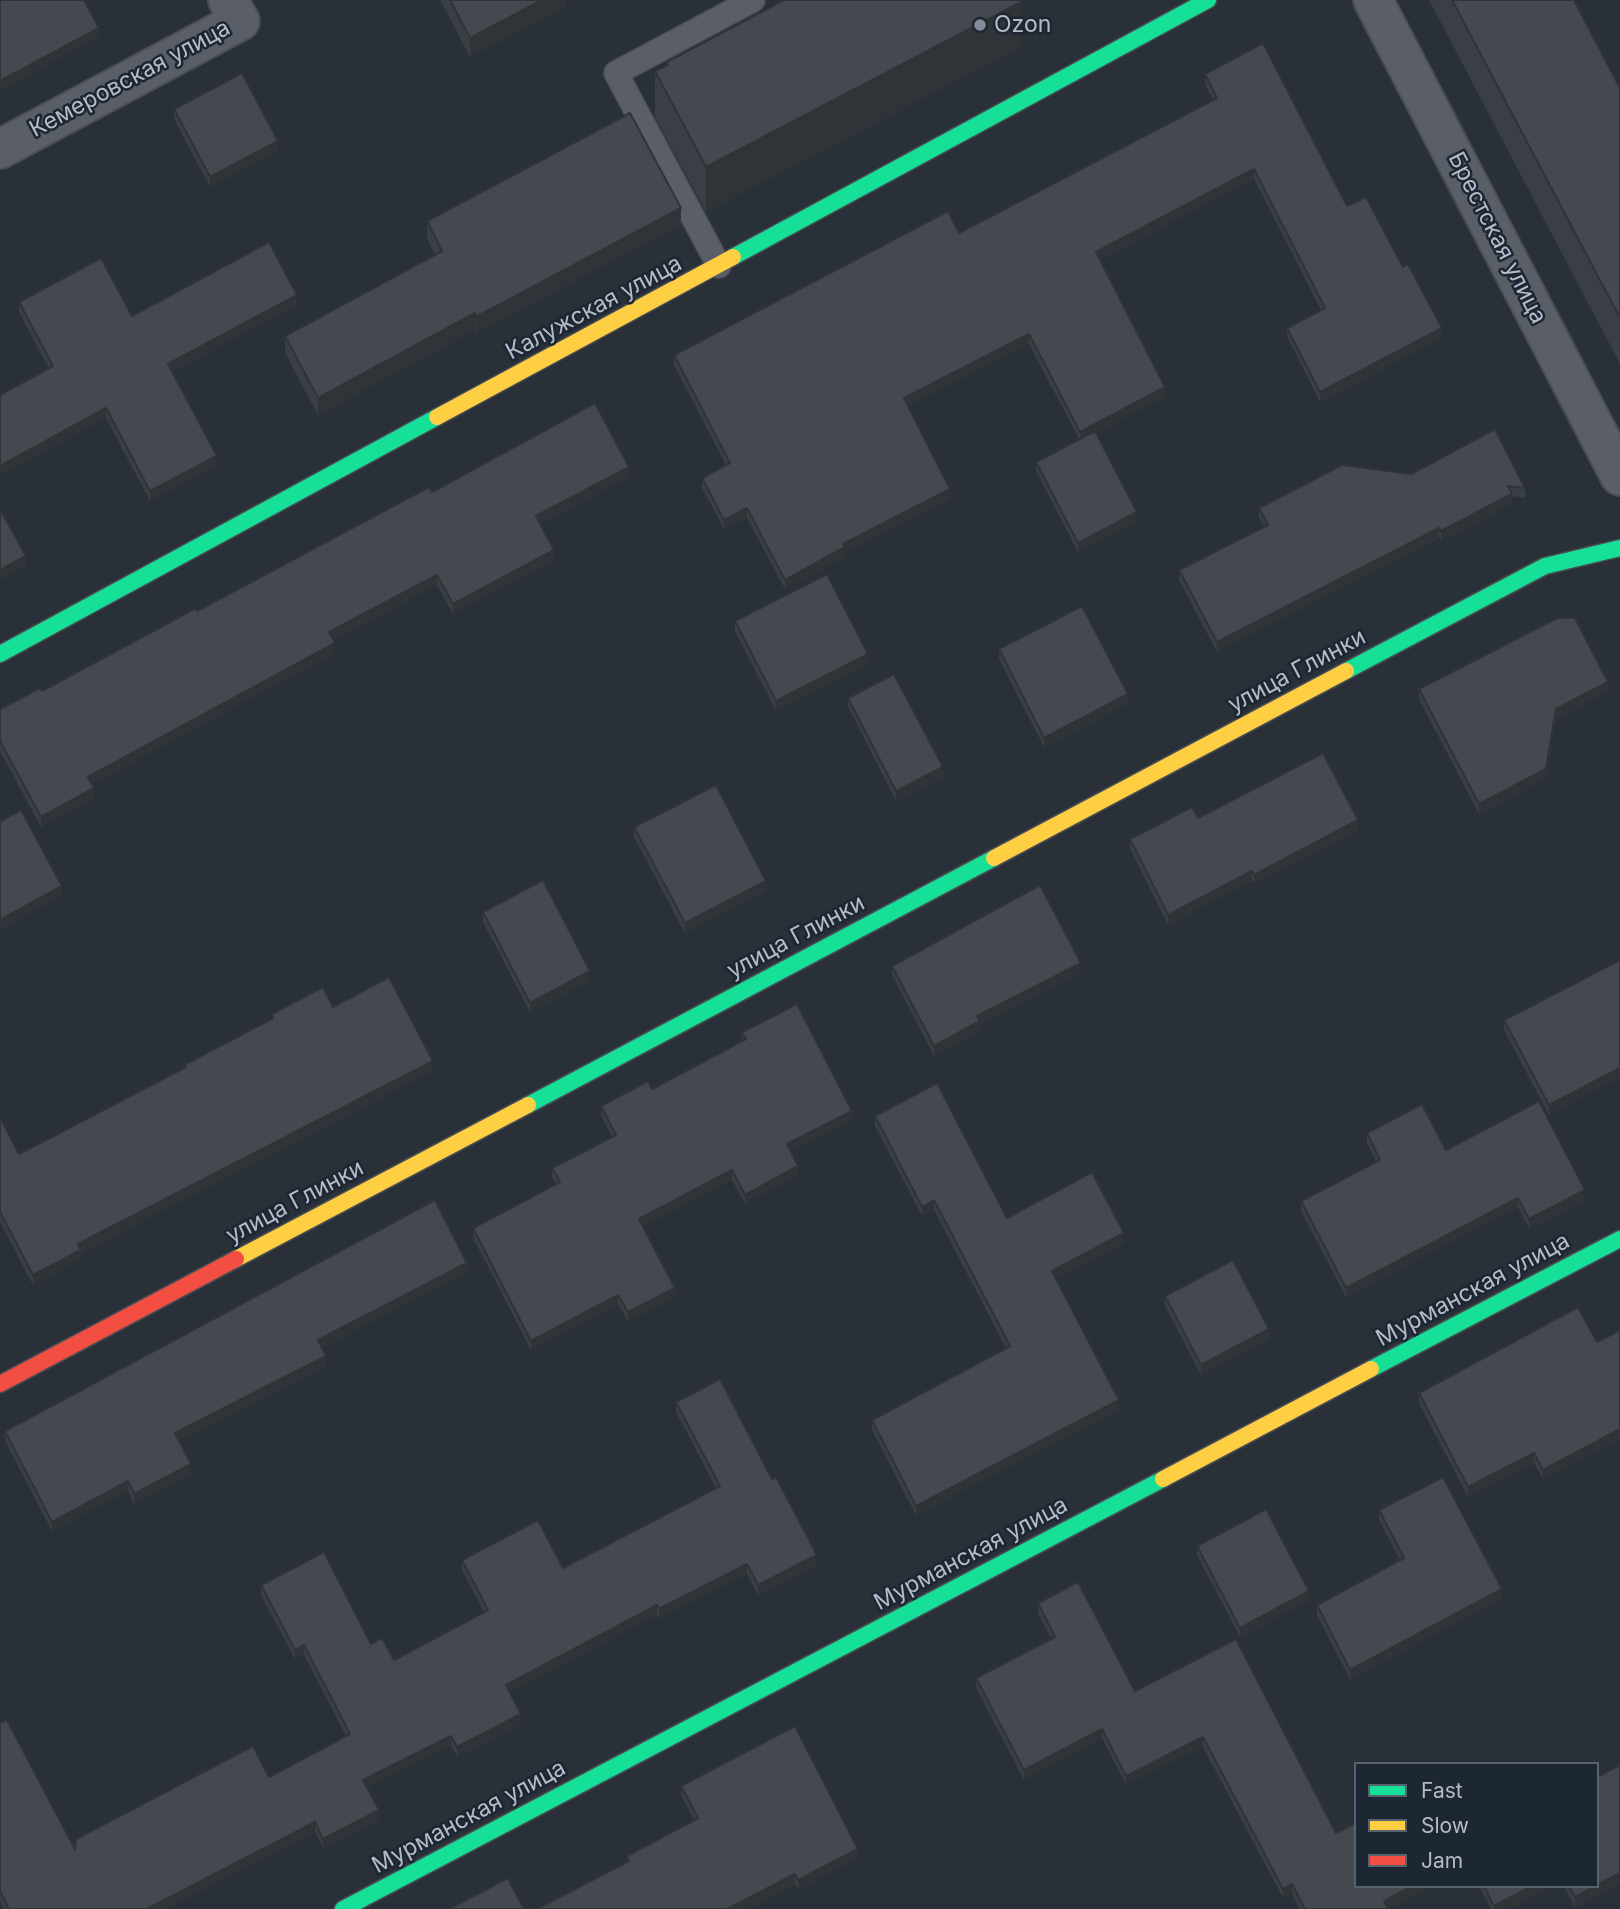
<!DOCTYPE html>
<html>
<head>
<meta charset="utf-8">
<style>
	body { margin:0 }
	#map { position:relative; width:1620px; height:1909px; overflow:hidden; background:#2a3038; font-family:Inter,sans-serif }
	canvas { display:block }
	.legend { position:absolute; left:1354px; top:1762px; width:245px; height:126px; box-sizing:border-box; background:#1d2633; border:2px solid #59626f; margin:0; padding:9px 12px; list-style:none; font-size:21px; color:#b4bcc9 }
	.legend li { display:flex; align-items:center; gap:14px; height:35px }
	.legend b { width:35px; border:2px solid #59626f }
</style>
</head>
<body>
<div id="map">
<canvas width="1620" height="1909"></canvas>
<ul class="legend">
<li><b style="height:9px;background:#16e098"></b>Fast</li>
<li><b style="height:9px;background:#ffcf43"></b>Slow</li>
<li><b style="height:9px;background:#f24e42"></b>Jam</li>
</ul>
</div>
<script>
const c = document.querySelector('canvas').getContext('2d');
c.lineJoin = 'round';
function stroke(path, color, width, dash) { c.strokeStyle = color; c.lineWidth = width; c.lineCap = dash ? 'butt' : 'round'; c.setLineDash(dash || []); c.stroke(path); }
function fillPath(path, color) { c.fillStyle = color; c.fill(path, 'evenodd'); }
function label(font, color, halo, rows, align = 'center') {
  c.font = font + ' Inter,sans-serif'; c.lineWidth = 5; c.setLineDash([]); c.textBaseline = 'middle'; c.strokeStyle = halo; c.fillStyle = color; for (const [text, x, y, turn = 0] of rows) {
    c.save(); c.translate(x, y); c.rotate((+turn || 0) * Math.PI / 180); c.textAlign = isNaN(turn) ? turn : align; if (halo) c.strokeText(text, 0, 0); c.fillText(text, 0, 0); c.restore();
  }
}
const lane = new Path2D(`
	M719 266 616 73 753 0`);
const street = new Path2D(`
	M1373 0 1620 476
	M0 149 240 21 228 0`);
const fast = new Path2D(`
	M733 257 1208 0
	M0 654 437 417
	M1346 671 1545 566 1620 548
	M528 1105 994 858
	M1371 1369 1620 1239
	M343 1909 1163 1479`);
const slow = new Path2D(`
	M437 417 733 257
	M994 858 1346 671
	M236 1259 528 1105
	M1163 1479 1371 1369`);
const jam = new Path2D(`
	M0 1384 236 1259`);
stroke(lane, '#484c53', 26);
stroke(street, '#484c53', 42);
stroke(fast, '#484c53', 19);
stroke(slow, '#484c53', 19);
stroke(jam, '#484c53', 19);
stroke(lane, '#5a5e66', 23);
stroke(street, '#5a5e66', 38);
stroke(fast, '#16e098', 16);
stroke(slow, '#ffcf43', 16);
stroke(jam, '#f24e42', 16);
fillPath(new Path2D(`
	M440 0H566V7L470 57Z
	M1429 0H1574L1620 88V364Z
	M1021 47 706 212 655 117V71L667 65V62Z
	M1205 74 1347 206 1403 267 1442 338 1320 402 1287 337V328L1321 310 1254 179 1100 260 1165 397 1096 433 1137 522 1078 552 1036 471V462L1079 439 1029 344 908 406 950 499 845 553V557L785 589 747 518 724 529 702 488V478L726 465 674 365V355L959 233 1213 100 1205 84Z
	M174 109 278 151 210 187 174 119Z
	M427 221 681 225 476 333 475 330 318 415 285 353V336L435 255 427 238Z
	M19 302 132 316 297 305 172 372 217 466 150 501 106 418 0 475V395L49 369 19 312Z
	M1411 474 1525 488V498L1512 496V504L1441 541 1439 538 1217 652 1179 580V570L1264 527 1259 518V508Z
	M629 477 540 524 554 560 453 614 437 585 333 640 335 653 92 784 94 798 41 827 0 751V709L42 691 432 492Z
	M735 621 868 664 776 711 735 631Z
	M999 649 1128 704 1044 747 999 659Z
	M1419 689 1608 692 1556 719 1546 779 1479 814 1419 699Z
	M848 698 943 777 896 801 848 707Z
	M1198 818 1358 830 1254 884 1252 881 1168 925 1130 849V839Z
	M634 827 766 890 685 933 634 837Z
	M483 912 590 981 530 1012 483 922Z
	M1620 960 1549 1115 1504 1030V1020Z
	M892 966 1081 972 980 1024V1031L934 1056 892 975Z
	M333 1007 433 1071 81 1253V1259L33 1285 0 1222V1117L19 1154 184 1067V1065L272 1019V1014Z
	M742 1032 852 1120 791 1151 798 1176 745 1204 732 1180 643 1227 675 1298 628 1322 618 1304 531 1350 473 1238V1228L556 1184 552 1178V1168L612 1137 601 1116V1106L652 1089 742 1041Z
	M875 1116 1007 1218 1124 1243 1056 1279 1119 1410 916 1515 872 1430V1420L1006 1348 934 1210 922 1216 875 1126Z
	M1367 1133 1585 1200 1529 1229 1518 1207 1346 1297 1301 1211V1201L1376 1162 1367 1143Z
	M467 1272 322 1348 326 1366 179 1441 191 1474 134 1504 128 1491 52 1531 5 1441V1431Z
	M1165 1296 1269 1339 1201 1375 1165 1306Z
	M1578 1307 1543 1479 1534 1463 1468 1497 1419 1403V1393Z
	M676 1402 817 1565 758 1595 747 1574 659 1619 657 1615 510 1692 521 1724 457 1757 451 1745 367 1788 379 1820 323 1848 315 1832 166 1909H4L0 1901V1723L75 1849 269 1777 346 1736 304 1655 295 1659 261 1595V1585L371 1644 394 1660 484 1612 462 1570V1560L563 1568 716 1488 676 1412Z
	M1379 1510 1502 1599 1350 1679 1317 1615V1605L1400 1560 1379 1520Z
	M1197 1546 1309 1601 1240 1637 1197 1555Z
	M1038 1603 1135 1691 1236 1639 1356 1886H1432L1388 1909H1300L1292 1894 1283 1898 1203 1747 1126 1785 1102 1738 1024 1780 976 1688V1678L1051 1639 1038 1613Z
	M1620 1765V1883L1575 1907 1564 1886H1597Z
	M681 1786 858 1858 798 1890 795 1884 746 1909H537L627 1862V1856L694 1820 681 1795Z
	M1479 1886H1551L1507 1909H1491Z`), '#3a3f45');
fillPath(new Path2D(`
	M542 0H566V7L470 57V38Z
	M1021 2V47L706 212V167Z
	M99 28V37L0 91V81Z
	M278 141V151L210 187V177Z
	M1254 169V179L1096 262V252Z
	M681 208V225L476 333V317Z
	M297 295V305L168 374V364Z
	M475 313V330L318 415V398Z
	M1442 328V338L1320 402V392Z
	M1029 334V344L904 408V398Z
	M1165 387V397L1080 442V432Z
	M106 408V418L0 475V466Z
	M217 456V466L150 501V491Z
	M629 467V477L536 526V516Z
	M950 489V499L845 553V557L785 589V580L843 544Z
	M1512 494V504L1441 541V531Z
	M747 508V518L724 529V520Z
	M1137 512V522L1078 552V543Z
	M1439 528V538L1217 652V642Z
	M554 550V560L453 614V604Z
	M26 556V566L0 580V570Z
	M437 575V585L329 642V632Z
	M335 643V653L88 787V777Z
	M868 654V664L776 711V701Z
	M1608 682V692L1556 719 1546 779 1479 814V804L1556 709Z
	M1128 694V704L1044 747V738Z
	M943 767V777L896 801V791Z
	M94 788V798L41 827V817Z
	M1358 820V830L1254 884V875Z
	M1252 871V881L1168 925V915Z
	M766 881V890L685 933V923Z
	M62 886V896L0 930V920Z
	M1081 963V972L980 1024V1031L934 1056V1046L977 1016Z
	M590 971V981L530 1012V1003Z
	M433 1061V1071L81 1253V1259L33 1285V1275L78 1244Z
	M1620 1068V1078L1549 1115V1105Z
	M852 1111V1120L787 1153V1144Z
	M798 1166V1176L745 1204V1195Z
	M732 1170V1180L639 1229V1219Z
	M1585 1190V1200L1529 1229V1219Z
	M1518 1198V1207L1346 1297V1288Z
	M934 1200V1210L922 1216V1207Z
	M1124 1233V1243L1052 1281V1271Z
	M467 1263V1272L318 1350V1340Z
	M675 1288V1298L628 1322V1312Z
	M618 1295V1304L531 1350V1341Z
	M1269 1329V1339L1201 1375V1365Z
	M326 1356V1366L175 1443V1433Z
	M1119 1400V1410L916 1515V1506Z
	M1620 1429V1439L1543 1479V1470Z
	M1534 1453V1463L1468 1497V1487Z
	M191 1464V1474L134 1504V1494Z
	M128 1481V1491L52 1531V1522Z
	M817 1555V1565L758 1595V1585Z
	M747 1564V1574L659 1619V1609Z
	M1502 1589V1599L1350 1679V1670Z
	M1309 1591V1601L1240 1637V1628Z
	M657 1605V1615L506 1694V1685Z
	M304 1645V1655L295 1659V1650Z
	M521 1714V1724L457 1757V1747Z
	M1102 1729V1738L1024 1780V1770Z
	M451 1736V1745L363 1790V1780Z
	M1203 1737V1747L1126 1785V1776Z
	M379 1810V1820L323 1848V1839Z
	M315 1822V1832L166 1909H147Z
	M858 1849V1858L798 1890V1880Z
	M1620 1873V1883L1575 1907V1897L1595 1886H1597V1885Z
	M795 1874V1884L746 1909H727Z
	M1292 1884V1894L1283 1898V1889Z
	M1413 1886H1432L1388 1909 1384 1901Z
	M1532 1886H1551L1507 1909H1494V1906Z`), '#303338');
const building = new Path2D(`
	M0 0H84L99 28 0 81Z
	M450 0H542L470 38Z
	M784 0H1020L1021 2 706 167 655 71 668 65 667 62Z
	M1452 0H1574L1620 88V318Z
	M1263 43 1347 206 1366 197 1403 267 1408 264 1442 328 1320 392 1287 328 1325 308 1254 169 1096 252 1165 387 1080 432 1029 334 904 398 950 489 843 544 845 547 785 580 747 508 724 520 702 478 730 463 674 355 948 211 959 233 1217 98 1205 74Z
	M242 73 278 141 210 177 174 109Z
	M630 113 681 208 476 317 475 313 318 398 285 336 442 251 427 221Z
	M269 242 297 295 168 364 217 456 150 491 106 408 0 466V395L53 366 19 302 101 258 132 316Z
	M595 403 629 467 536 516 554 550 453 604 437 575 329 632 335 643 88 777 94 788 41 817 0 741V709L40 688 42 691 196 608 197 611 429 487 432 492Z
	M1495 429 1525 488 1508 486 1512 494 1441 531 1439 528 1217 642 1179 570 1268 525 1259 508 1342 465 1411 474Z
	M1095 431 1137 512 1078 543 1036 462Z
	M0 509 26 556 0 570Z
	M827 574 868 654 776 701 735 621Z
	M1082 606 1128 694 1044 738 999 649Z
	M1557 618H1575L1608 682 1556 709 1546 769 1479 804 1419 689Z
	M894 674 943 767 896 791 848 698Z
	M1323 753 1358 820 1254 875 1252 871 1168 915 1130 839 1192 807 1198 818Z
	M716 785 766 881 685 923 634 827Z
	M21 810 62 886 0 920V822Z
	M543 880 590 971 530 1003 483 912Z
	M1040 885 1081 963 977 1016 980 1021 934 1046 892 966Z
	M1620 960V1068L1549 1105 1504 1020Z
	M389 977 433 1061 78 1244 81 1250 33 1275 0 1212V1117L19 1154 186 1067 184 1065 273 1018 272 1014 323 987 333 1007Z
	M797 1004 852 1111 787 1144 798 1166 745 1195 732 1170 639 1219 675 1288 628 1312 618 1295 531 1341 473 1228 560 1182 552 1168 616 1135 601 1106 648 1081 652 1089 746 1039 742 1032Z
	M937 1083 1007 1218 1092 1172 1124 1233 1052 1271 1119 1400 916 1506 872 1420 1010 1346 934 1200 922 1207 875 1116Z
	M1539 1101 1585 1190 1529 1219 1518 1198 1346 1288 1301 1201 1380 1160 1367 1133 1422 1104 1446 1150Z
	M435 1200 467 1263 318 1340 326 1356 175 1433 191 1464 134 1494 128 1481 52 1522 5 1431Z
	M1233 1260 1269 1329 1201 1365 1165 1296Z
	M1578 1307 1597 1342 1620 1330V1429L1543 1470 1534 1453 1468 1487 1419 1393Z
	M720 1379 772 1479 776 1477 817 1555 758 1585 747 1564 659 1609 657 1605 506 1685 521 1714 457 1747 451 1736 363 1780 379 1810 323 1839 315 1822 147 1909H9L0 1891V1723L7 1720 75 1849 76 1839 253 1746 269 1777 350 1734 304 1645 295 1650 261 1585 324 1552 371 1644 382 1638 394 1660 488 1610 462 1560 538 1520 563 1568 720 1486 676 1402Z
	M1443 1477 1502 1589 1350 1670 1317 1605 1404 1558 1379 1510Z
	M1266 1509 1309 1591 1240 1628 1197 1546Z
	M1078 1582 1135 1691 1236 1639 1336 1833 1356 1823V1886H1413L1384 1901 1388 1909H1305L1292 1884 1283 1889 1203 1737 1126 1776 1102 1729 1024 1770 976 1678 1055 1637 1038 1603Z
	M795 1726 858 1849 798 1880 795 1874 727 1909H537L629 1861 627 1856 698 1818 681 1786Z
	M1620 1765V1873L1597 1885V1777Z
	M508 1878 524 1909H449Z
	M1484 1886H1532L1494 1906Z
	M1569 1886H1595L1575 1897Z`);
fillPath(building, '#444950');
stroke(building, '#303338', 2);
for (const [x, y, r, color] of [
	[980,25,7,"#848b96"]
]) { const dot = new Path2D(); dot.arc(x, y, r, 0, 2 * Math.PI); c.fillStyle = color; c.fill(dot); stroke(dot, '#1d2633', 2.5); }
label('23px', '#b4bcc9', '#1d2633', [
	["Ozon",994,25]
], 'left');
label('23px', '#b4bcc9', '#1d2633', [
	["Кемеровская улица",130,79,-28],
	["Брестская улица",1497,238,63],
	["Калужская улица",594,308,-28],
	["улица Глинки",1297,671,-28],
	["улица Глинки",796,937,-28],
	["улица Глинки",295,1202,-28],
	["Мурманская улица",1473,1290,-28],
	["Мурманская улица",971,1554,-28],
	["Мурманская улица",469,1817,-28]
]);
</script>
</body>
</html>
